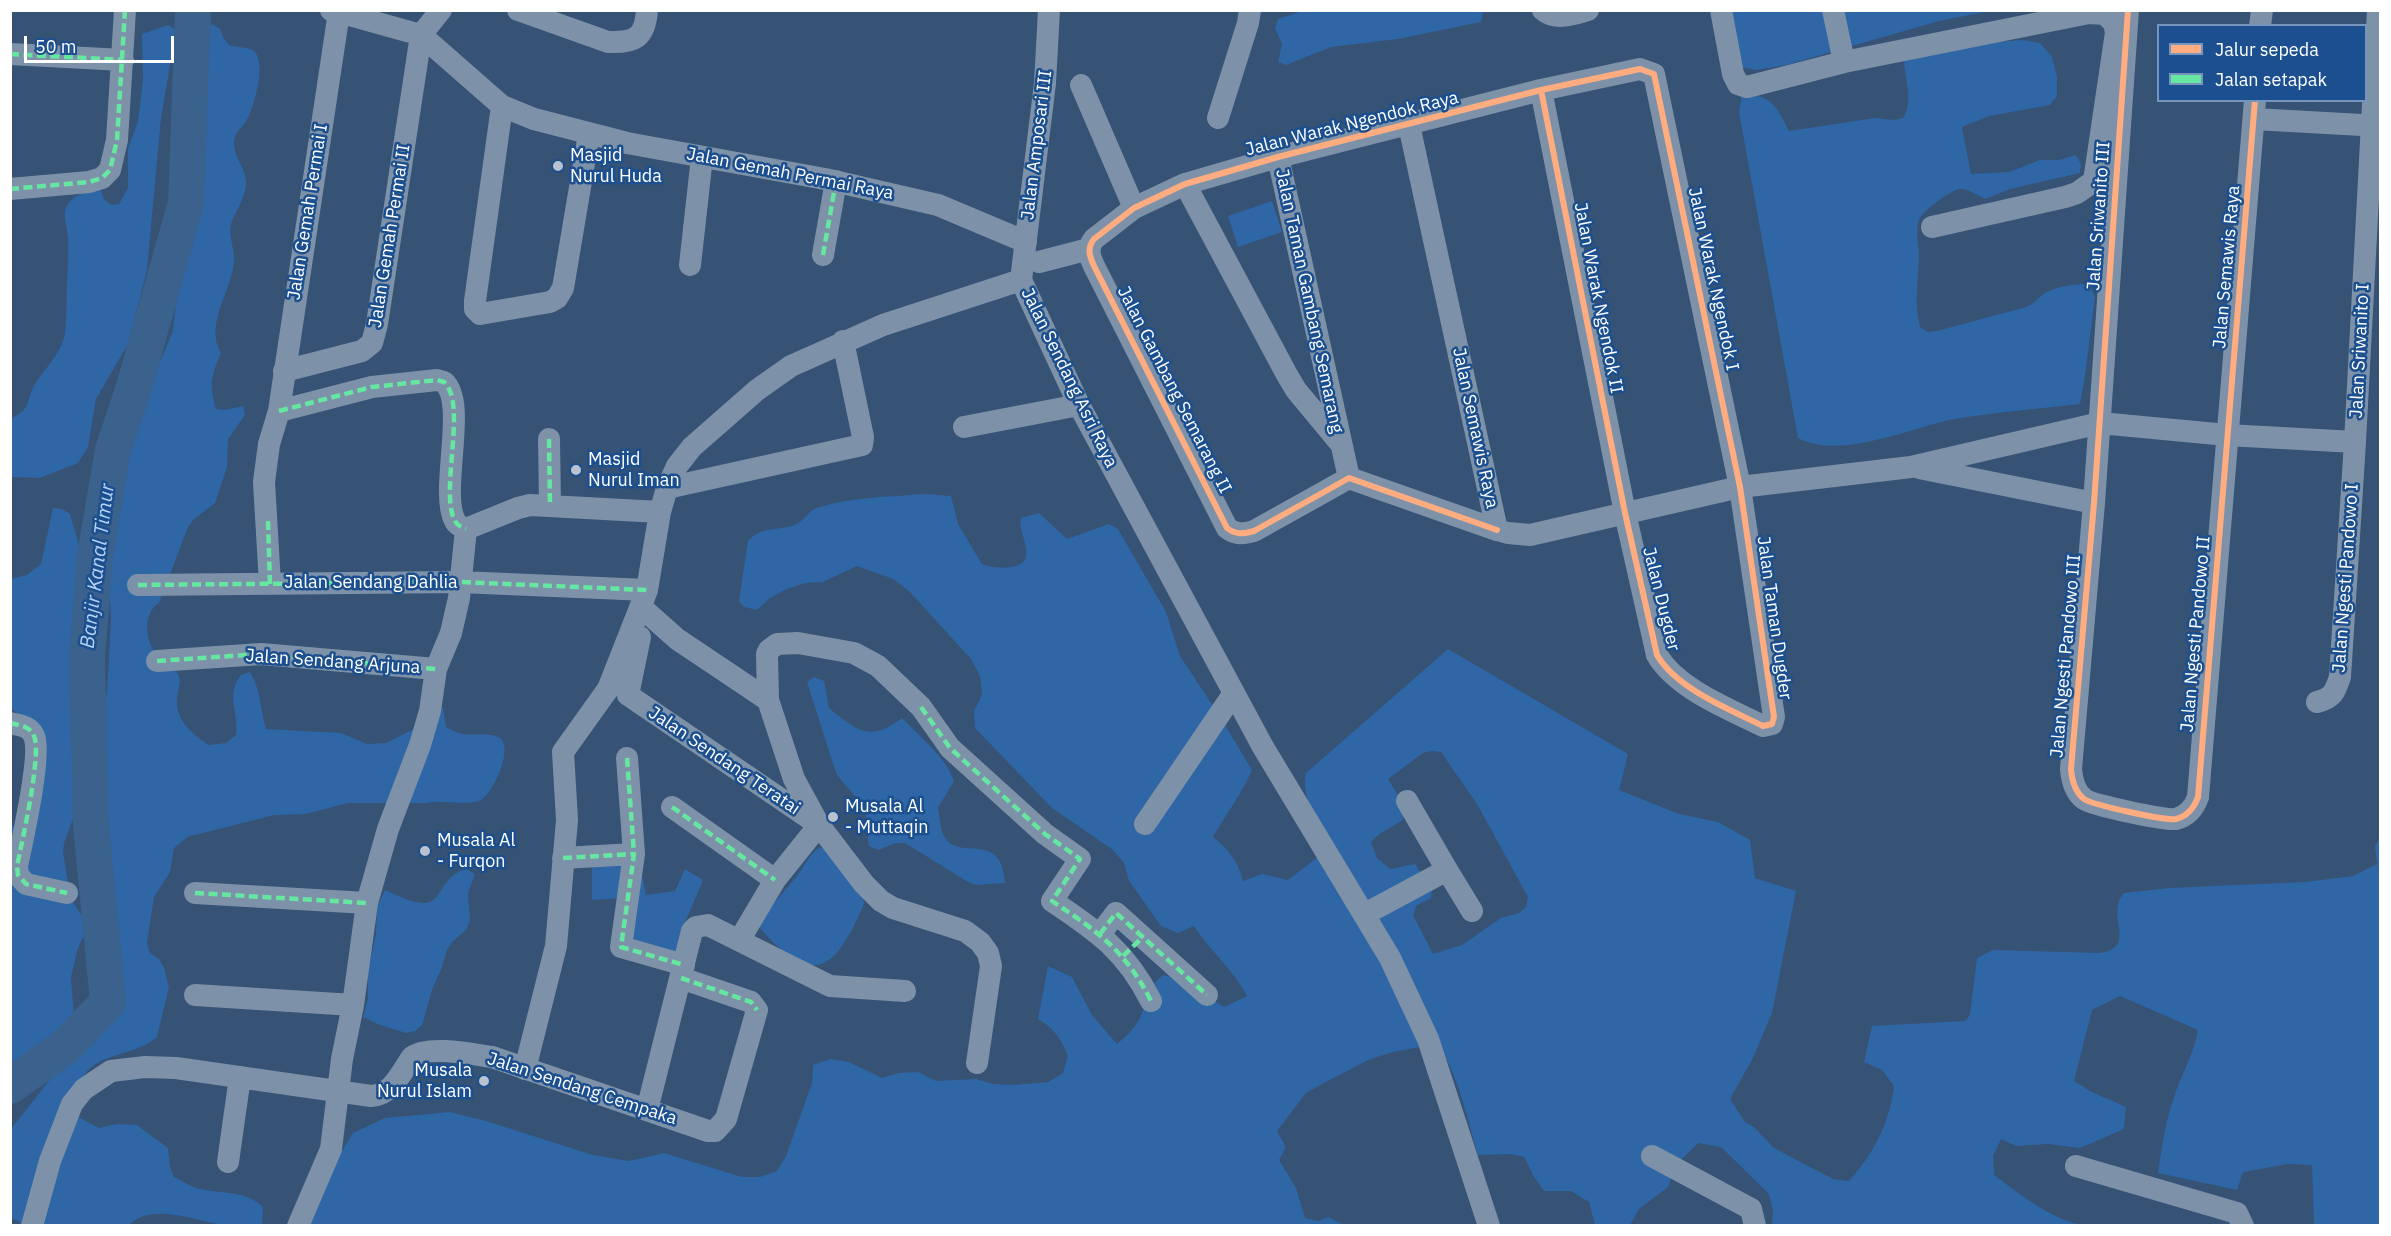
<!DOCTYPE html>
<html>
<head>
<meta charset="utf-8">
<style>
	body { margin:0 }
	#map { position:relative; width:2391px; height:1236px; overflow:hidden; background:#365274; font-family:"IBM Plex Sans",sans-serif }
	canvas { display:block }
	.frame { position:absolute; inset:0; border:12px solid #fff; pointer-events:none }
	.legend { position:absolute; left:2157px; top:24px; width:210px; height:78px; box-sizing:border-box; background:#1b4f8f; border:2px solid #7695bc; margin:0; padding:8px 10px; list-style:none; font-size:18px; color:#fff }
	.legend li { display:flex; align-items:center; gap:12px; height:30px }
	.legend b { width:30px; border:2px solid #7695bc }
	.scale { position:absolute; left:24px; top:36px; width:150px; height:27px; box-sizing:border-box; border:3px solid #fff; border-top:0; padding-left:8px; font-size:18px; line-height:21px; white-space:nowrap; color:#fff; -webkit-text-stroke:4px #1b4f8f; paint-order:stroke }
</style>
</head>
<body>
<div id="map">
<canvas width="2391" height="1236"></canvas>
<div class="frame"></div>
<ul class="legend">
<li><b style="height:8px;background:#ffac80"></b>Jalur sepeda</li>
<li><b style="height:8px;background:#66e7a1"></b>Jalan setapak</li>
</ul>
<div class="scale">50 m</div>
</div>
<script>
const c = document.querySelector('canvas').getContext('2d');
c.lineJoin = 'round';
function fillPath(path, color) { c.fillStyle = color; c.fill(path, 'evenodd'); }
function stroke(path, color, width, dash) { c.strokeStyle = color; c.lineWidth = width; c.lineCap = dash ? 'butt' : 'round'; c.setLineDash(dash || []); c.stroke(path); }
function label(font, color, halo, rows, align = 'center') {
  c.font = font + ' "IBM Plex Sans",sans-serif'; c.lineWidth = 5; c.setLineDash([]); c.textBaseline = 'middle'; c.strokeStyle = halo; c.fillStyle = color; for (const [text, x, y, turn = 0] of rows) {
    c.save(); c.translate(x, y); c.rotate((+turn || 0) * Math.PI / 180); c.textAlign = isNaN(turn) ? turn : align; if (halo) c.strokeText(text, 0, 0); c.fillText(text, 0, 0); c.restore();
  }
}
fillPath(new Path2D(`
	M1483 10 1481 22 1398 39 1331 47 1286 65 1278 62 1282 44 1275 28 1278 19 1303 11Z
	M1712 11H1990L1939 21 1786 65 1756 70 1737 66Z
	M212 24 220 29 223 37 229 45C237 48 249 46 255 52 266 65 254 110 245 123 242 128 237 130 235 137 231 152 242 163 245 176 250 192 236 210 231 224 228 236 235 249 234 261 232 291 204 324 221 353 211 376 209 384 216 409L225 410 243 406 245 415 228 439 227 467 215 503 193 520 188 527 159 603C140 616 146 644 160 660 165 666 174 668 178 674 182 682 178 689 177 697 174 719 193 735 209 745L226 743 236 735C239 713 225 694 241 675L250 672C261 689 260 709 266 729L341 733 367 744 386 743 416 728 435 702 443 708 446 727C451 730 457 733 463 734 474 736 491 732 500 738 514 749 493 793 481 800 468 807 442 799 426 803H348L306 814 274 815 199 834 189 836 174 848 170 872 154 897 147 943 150 953 159 959 164 968 169 987 157 1037C141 1051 120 1052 101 1061 86 1068 78 1083 69 1095L73 1114 99 1128 117 1124 137 1125 168 1148 170 1167 174 1177C182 1181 191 1187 200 1189 222 1194 246 1190 263 1207L262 1225C249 1225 236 1227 224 1225 196 1221 151 1201 128 1226L21 1225 20 1222 11 1218V1129L52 1077 96 1041 111 1008 115 972 111 898 103 838 105 766 102 710 107 693 111 618 107 555 136 419 173 331 176 302 198 209 200 123 207 95 205 31Z
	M168 25 176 30 161 118 147 270 128 344 96 399 88 447 78 463 40 478 11 477 10 419C32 409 25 402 35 384 46 367 62 352 65 333 67 318 66 302 67 287 67 268 70 249 67 231 66 222 62 212 68 204 75 193 89 191 101 190L104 199 111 205 119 204 128 188V149L138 121 143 80 142 34Z
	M2022 40 2040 43 2052 57 2057 77V96L2050 105 1989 116 1962 127 1971 174 2009 172 2040 160H2059L2076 155 2081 164 2080 173 2010 189 1985 199C1977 195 1968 188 1959 189 1950 191 1921 212 1919 220 1915 234 1919 244 1919 257 1918 281 1914 304 1920 327L1928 332 1937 331 2026 307C2034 304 2035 301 2041 296 2051 287 2070 285 2083 284L2091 289 2095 297 2085 376 2080 404C2038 409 1996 412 1955 419 1911 427 1840 461 1798 438L1739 112 1742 95C1772 94 1776 106 1789 131L1875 118 1894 120 1903 118C1914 101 1905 80 1904 61L1976 44Z
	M1272 201 1282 232 1238 247 1228 216Z
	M924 494 951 496 958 524 982 564C992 568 1000 568 1011 567 1041 563 1017 534 1021 518L1039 513 1067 539 1109 524 1118 529 1166 612 1180 656 1219 715 1252 770C1243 792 1225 816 1213 837 1229 850 1238 861 1243 881L1262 874 1288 880 1331 847C1320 825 1300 798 1306 773L1448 649 1628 754 1619 790 1679 814 1718 822 1750 840 1755 878 1796 891 1772 1013 1753 1058 1730 1099 1745 1122 1754 1127 1774 1148 1833 1179 1849 1181C1874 1153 1889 1124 1894 1086L1882 1070 1864 1062 1872 1026 1965 1021 1970 1015 1977 958 1993 950 2100 953C2139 947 2104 915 2124 893L2169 888 2305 882 2353 876 2377 864 2375 846 2380 837V1225H2314L2312 1165 2288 1164 2243 1172 2237 1190 2158 1173C2162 1145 2166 1118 2176 1091 2184 1070 2194 1052 2198 1030L2120 996 2092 1010 2074 1081 2092 1092 2126 1107 2124 1129 2080 1148 2048 1144 2016 1146 2001 1139 1993 1156 1994 1175C2021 1195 2048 1217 2081 1225H1772L1773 1211 1769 1194 1721 1147 1698 1143 1676 1165 1668 1187 1639 1209 1630 1225H1595L1589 1202 1571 1191H1544L1534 1177 1524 1157 1511 1154 1478 1155C1468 1122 1458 1072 1437 1044L1393 1052 1368 1060 1324 1083 1306 1093 1277 1131 1286 1147 1279 1160 1296 1188 1305 1218 1318 1221 1328 1217 1344 1225 309 1226 334 1164 353 1133 385 1118 450 1112 486 1121 593 1155 629 1161 664 1153 742 1177H760L777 1171 786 1156 812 1083 813 1065 831 1059 849 1062 882 1078 899 1073 918 1072 936 1081 976 1079 993 1084 1012 1085 1048 1082 1063 1073 1068 1056C1061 1039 1054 1028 1038 1019L1048 966 1072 977 1092 1015 1117 1044C1128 1035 1137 1026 1142 1013 1151 994 1144 991 1163 975L1177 978 1224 1007 1247 996C1233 969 1210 951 1194 926L1178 933 1161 926 1129 881 1124 863 1113 850 1052 808 975 728 974 711 982 695 980 676 971 659 909 591 893 579 857 566 823 582 805 583 787 589 770 598 757 610 744 607 739 601 748 541C761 526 778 531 795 525 804 521 808 511 817 508 851 497 888 497 924 494ZM1432 751 1441 752 1477 804 1528 897 1526 907 1519 913 1501 918 1462 945 1433 954 1413 915 1416 906 1431 898 1432 889 1415 864 1390 869 1377 858 1371 842 1378 835 1403 820 1402 802 1388 779 1423 753Z
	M53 508 62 509 70 514 86 569 82 589 80 662 79 717 81 735 78 805 64 843 63 853 71 899 82 916 85 926 84 935 77 951 71 977 74 1018 68 1026 41 1043 11 1070V827L27 822 36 725 11 709V579L27 575 41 564Z
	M814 677 824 681 829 708C858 732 870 742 902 718 920 737 945 756 954 781L938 808C940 816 940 829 944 836 958 863 1002 828 1005 883L977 885 968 882 905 843H896L878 850 869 846C866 834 869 821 863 808 856 794 844 786 836 773L807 682Z
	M820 847 829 851 863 896 864 904C858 919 842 952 829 960 805 978 773 943 759 927 771 905 781 895 796 877 805 866 808 855 820 847Z
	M624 858 642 875 646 895 675 891 685 869 703 880 686 920 677 958 626 953 621 898 592 900V859Z
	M467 869 475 874 468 893 470 921 466 930 452 942 447 950 441 970 433 987 422 1025 415 1031 406 1033 380 1025 363 1017 368 999V970L376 934 377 907 385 890C397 895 413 904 426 903 442 901 443 873 467 869Z`), '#2f66a5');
stroke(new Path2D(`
	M10 1086 66 1046 108 1002 91 826 87 658 95 556 113 450 134 387 186 203 193 10`), '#3b618d', 36);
stroke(new Path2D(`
	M331 10 421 35 502 106 534 119 627 143 825 179 938 205 1026 242
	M518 10 608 42C635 43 645 38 647 10
	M1543 10C1555 21 1574 14 1588 10
	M1721 10 1733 74 1738 84 1747 87 1844 62 2089 13 2105 14 2114 23 2116 32 2094 181 2077 193 2065 197 1932 227
	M1833 10 1844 62
	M2128 10 2094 503 2071 769C2072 781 2075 792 2084 799 2092 805 2167 821 2176 819 2188 816 2194 808 2198 797L2255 100
	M2260 26 2262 10
	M10 54 123 60
	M1081 85 1134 208
	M502 106 475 301V309L480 314 550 302 557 298 563 288 589 134
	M1218 118 1248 23 1250 10
	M2254 119 2380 126
	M1409 125 1497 530 1508 533 1530 535 1740 487 1911 467 2100 423 2227 435 2355 442
	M1278 157 1349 478
	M1185 184 1286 373 1296 390 1340 443
	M10 189 89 182 102 178 110 170 117 140 125 10
	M823 255 836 181
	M1039 262 1089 249
	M690 265 702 157
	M1021 280 1079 405 1263 747 1390 958 1428 1039 1489 1226
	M1021 280 1045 83 1049 10
	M284 371 362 351 372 343 377 324 421 35 441 10
	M279 411 372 387 437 380 444 382C468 403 439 492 455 521 457 525 461 527 466 529
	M964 427 1079 405
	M549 439 550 505
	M1919 468 2094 503
	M667 488 862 445 863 437 843 341
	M466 529 518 508 530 505 660 512
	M1497 530 1349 478 1254 531C1243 534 1236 535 1227 528L1094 266C1089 255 1087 248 1094 239L1134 208 1185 184 1278 157 1541 90 1640 69 1654 74 1740 487 1774 717 1772 724 1763 726C1729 709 1677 689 1657 655L1625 513 1541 90
	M270 584 264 482 269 444 279 411 339 12
	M138 585 460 582 647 590
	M641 607 677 639 768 700 794 779 819 825 775 880 740 939
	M640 637 628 695 819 825 864 884 881 901 893 908 965 931 980 942 988 953 991 966 977 1063
	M157 661 261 654 436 669
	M768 700 767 654 769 650 777 644 798 643 854 653 878 666 921 707 950 748 1045 834 1080 859 1052 901C1097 931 1126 951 1151 1001
	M2317 702C2333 698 2335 692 2340 677L2355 442 2378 10
	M10 723C19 725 30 726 34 736 42 754 22 842 17 866L18 875 26 884 67 893
	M627 758 634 854 621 947 684 965
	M1407 801 1447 870
	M672 807 775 880
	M1145 824 1234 693
	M563 858 634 854
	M195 893 367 903
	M1365 914 1447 870 1472 911
	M1100 934 1116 913 1207 995
	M195 995 353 1005
	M525 1069 556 946 567 820 563 752 608 689 647 590 660 512 667 488 677 466 692 447 757 390 791 366 883 325 1021 280
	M647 1110 692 931 696 927 708 925 830 986 905 991
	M1652 1156 1751 1209 1755 1226
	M228 1162 240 1077
	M2076 1166 2237 1213 2243 1226
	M32 1226 50 1161 72 1104 84 1089 111 1071 145 1067 176 1068 371 1096C392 1095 401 1073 412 1057 428 1045 472 1054 492 1057L708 1131H715L726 1119 757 1010 751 1002 681 978
	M298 1226 331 1149 342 1059 353 1005 367 903 388 829 420 745 430 711 436 669 451 633 459 598 466 529`), '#7d92a8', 22);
stroke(new Path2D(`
	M10 54 123 60
	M10 189 89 182 102 178 110 170 117 140 125 10
	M823 255 836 181
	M279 411 372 387 437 380 444 382C468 403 439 492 455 521 457 525 461 527 466 529
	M549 439 550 505
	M268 521 270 584
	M138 585 460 582 647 590
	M157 661 261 654 436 669
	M921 707 950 748 1045 834 1080 859 1052 901C1097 931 1126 951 1151 1001
	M10 723C19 725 30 726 34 736 42 754 22 842 17 866L18 875 26 884 67 893
	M627 758 634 854 621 947 684 965
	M672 807 775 880
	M563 858 634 854
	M195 893 367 903
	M1100 934 1116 913 1207 995
	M1123 956 1143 937
	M681 978 751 1002 757 1010`), '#66e7a1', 4.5, [9, 4.5]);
stroke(new Path2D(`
	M2128 10 2094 503 2071 769C2072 781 2075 792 2084 799 2092 805 2167 821 2176 819 2188 816 2194 808 2198 797L2255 100
	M1497 530 1349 478 1254 531C1243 534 1236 535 1227 528L1094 266C1089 255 1087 248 1094 239L1134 208 1185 184 1278 157 1541 90 1640 69 1654 74 1740 487 1774 717 1772 724 1763 726C1729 709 1677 689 1657 655L1625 513 1541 90`), '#ffac80', 6);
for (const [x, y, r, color] of [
	[558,166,6,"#b9c2ce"],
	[576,470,6,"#b9c2ce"],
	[833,817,6,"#b9c2ce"],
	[425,851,6,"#b9c2ce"],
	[484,1081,6,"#b9c2ce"]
]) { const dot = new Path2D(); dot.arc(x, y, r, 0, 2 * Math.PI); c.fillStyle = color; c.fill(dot); stroke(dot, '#1b4f8f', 2); }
label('18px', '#fff', '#1b4f8f', [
	["Jalan Warak Ngendok Raya",1352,124,-14],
	["Jalan Amposari III",1037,145,-83],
	["Jalan Gemah Permai Raya",790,174,11],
	["Jalan Gemah Permai I",308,212,-81],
	["Jalan Sriwanito III",2099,216,-86],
	["Jalan Gemah Permai II",390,236,-81],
	["Jalan Semawis Raya",2227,267,-85],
	["Jalan Warak Ngendok I",1713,279,78],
	["Jalan Warak Ngendok II",1598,298,79],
	["Jalan Taman Gambang Semarang",1309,301,78],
	["Jalan Sriwanito I",2360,351,-87],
	["Jalan Sendang Asri Raya",1069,378,64],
	["Jalan Gambang Semarang II",1174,390,63],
	["Jalan Semawis Raya",1475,428,78],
	["Jalan Ngesti Pandowo I",2346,578,-86],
	["Jalan Sendang Dahlia",371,583],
	["Jalan Dugder",1661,599,76],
	["Jalan Taman Dugder",1774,618,82],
	["Jalan Ngesti Pandowo II",2196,634,-85],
	["Jalan Ngesti Pandowo III",2066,656,-85],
	["Jalan Sendang Arjuna",333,662,4],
	["Jalan Sendang Teratai",724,761,34],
	["Jalan Sendang Cempaka",582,1089,18]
]);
label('18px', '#fff', '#1b4f8f', [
	["Masjid",570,156],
	["Nurul Huda",570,177],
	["Masjid",588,460],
	["Nurul Iman",588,481],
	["Musala Al",845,807],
	["- Muttaqin",845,828],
	["Musala Al",437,841],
	["- Furqon",437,862],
	["Musala",472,1071,"right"],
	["Nurul Islam",472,1092,"right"]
], 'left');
label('italic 20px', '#b5d3f5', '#1b4f8f', [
	["Banjir Kanal Timur",98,566,-83]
]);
</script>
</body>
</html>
